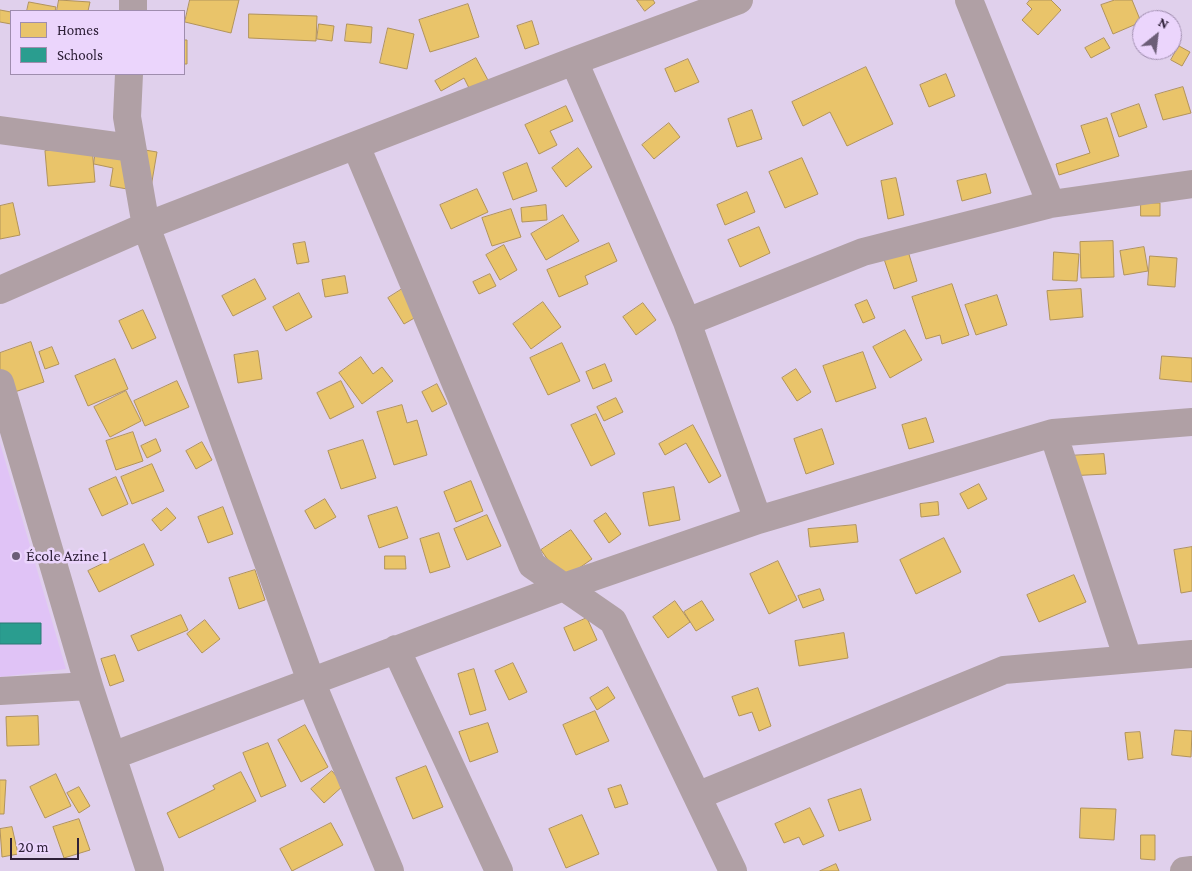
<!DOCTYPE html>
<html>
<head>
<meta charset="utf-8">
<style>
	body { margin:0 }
	#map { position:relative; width:1192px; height:871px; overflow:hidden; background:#e0d0ec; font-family:"Crimson Pro",serif }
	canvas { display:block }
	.legend { position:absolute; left:10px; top:10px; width:175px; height:65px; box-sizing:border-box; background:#ebd5fc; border:1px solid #9f8dae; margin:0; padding:6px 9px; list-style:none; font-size:15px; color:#2e2038 }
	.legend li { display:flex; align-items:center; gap:10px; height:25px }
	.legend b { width:25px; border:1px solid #9f8dae }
	.north { position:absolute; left:1132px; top:10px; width:50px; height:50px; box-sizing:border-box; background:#ebd5fc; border:1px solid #9f8dae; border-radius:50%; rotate:29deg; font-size:14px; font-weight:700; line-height:20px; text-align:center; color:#2e2038 }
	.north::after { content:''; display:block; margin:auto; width:18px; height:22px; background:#6c5e77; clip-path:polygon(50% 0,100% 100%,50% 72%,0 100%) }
	.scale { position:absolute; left:10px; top:838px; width:69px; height:22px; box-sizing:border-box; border:2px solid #2e2038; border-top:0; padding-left:6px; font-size:15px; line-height:18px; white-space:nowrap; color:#2e2038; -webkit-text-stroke:4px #ebd5fc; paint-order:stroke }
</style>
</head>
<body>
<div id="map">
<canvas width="1192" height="871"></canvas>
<ul class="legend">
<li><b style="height:14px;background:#e9c46a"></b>Homes</li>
<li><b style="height:14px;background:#2a9d8f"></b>Schools</li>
</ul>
<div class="north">N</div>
<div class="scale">20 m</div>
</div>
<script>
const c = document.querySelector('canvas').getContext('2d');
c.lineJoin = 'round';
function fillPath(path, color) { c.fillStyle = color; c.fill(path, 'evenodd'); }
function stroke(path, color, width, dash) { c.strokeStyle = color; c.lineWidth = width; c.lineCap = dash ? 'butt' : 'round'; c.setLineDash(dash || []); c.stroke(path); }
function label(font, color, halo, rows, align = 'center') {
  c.font = font + ' "Crimson Pro",serif'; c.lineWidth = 5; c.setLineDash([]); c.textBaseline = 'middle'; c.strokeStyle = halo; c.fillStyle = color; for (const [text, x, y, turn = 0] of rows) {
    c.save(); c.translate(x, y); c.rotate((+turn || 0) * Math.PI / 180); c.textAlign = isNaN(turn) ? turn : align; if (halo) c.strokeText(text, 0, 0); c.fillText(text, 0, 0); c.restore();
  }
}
fillPath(new Path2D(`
	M0 443 66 669 0 677Z`), '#e0c3f6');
const homes = new Path2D(`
	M59 0 90 2 88 11H57Z
	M190 0H239L231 33 185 22Z
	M637 0H653L655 3 645 11Z
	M1030 0H1051L1061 10 1038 35 1022 20 1032 9 1027 4Z
	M1115 0H1132L1141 22 1113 34 1101 5Z
	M29 2 56 7 55 11H27Z
	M468 4 479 37 430 52 419 20Z
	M0 10 11 12V24L0 22Z
	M249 14 317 16 316 41 249 38Z
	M532 21 539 44 525 49 517 26Z
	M319 24 334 26 332 41 317 39Z
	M347 24 372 27 371 43 345 41Z
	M388 28 414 34 407 69 380 63Z
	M1104 38 1110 48 1091 58 1085 48Z
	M184 40H187V64H184Z
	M1179 46 1190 52 1182 66 1171 60Z
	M476 58 489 82 471 92 464 78 441 91 435 81Z
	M688 59 699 82 675 92 665 69Z
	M866 67 893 124 847 146 830 112 803 126 792 102Z
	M946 74 955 96 929 107 920 85Z
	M1183 87 1191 113 1163 120 1155 95Z
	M1139 104 1147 127 1119 137 1111 114Z
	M566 106 573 121 550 131 557 145 539 154 525 125Z
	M752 110 762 139 737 147 728 119Z
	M1107 118 1119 156 1059 175 1056 164 1090 153 1081 126Z
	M669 123 680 137 654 159 642 145Z
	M97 142 157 152 150 193 110 186 113 168 94 164Z
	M92 147 95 182 48 186 45 151Z
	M578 148 592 167 566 187 552 168Z
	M802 158 818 194 785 208 769 172Z
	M527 163 537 191 513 200 503 173Z
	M986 174 991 193 962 201 957 181Z
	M896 178 904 215 888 219 881 181Z
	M477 189 488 212 451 229 440 205Z
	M747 192 755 212 725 225 717 205Z
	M13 203 20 235 0 239V206Z
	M1141 203H1160V216H1141Z
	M546 205 547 220 522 222 521 208Z
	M511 209 521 237 492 246 482 218Z
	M563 215 579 241 546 260 531 234Z
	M759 227 770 253 740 267 728 240Z
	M1113 241 1114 277 1081 278 1080 242Z
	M305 242 309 262 297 264 293 244Z
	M609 243 617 261 585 276 588 284 559 297 547 270Z
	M504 245 517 270 500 280 486 255Z
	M1144 247 1148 271 1124 275 1120 251Z
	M908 251 917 281 894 289 884 259Z
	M1054 252 1079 254 1077 281 1053 280Z
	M1150 256 1177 258 1175 287 1148 285Z
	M490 274 496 286 479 294 473 282Z
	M345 276 348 293 325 297 322 280Z
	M255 279 266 299 233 316 222 296Z
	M952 284 969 335 942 344 940 335 926 339 912 297Z
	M407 286 423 313 404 324 388 298Z
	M1081 289 1083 317 1050 320 1047 291Z
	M299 293 312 317 286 331 273 307Z
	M997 295 1007 325 976 335 965 305Z
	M867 300 875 318 863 323 855 305Z
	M543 302 561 327 531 349 513 324Z
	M643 303 656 320 636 335 623 317Z
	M143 310 156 338 132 349 119 321Z
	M905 330 922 360 890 378 873 347Z
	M31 342 44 382 0 397V353Z
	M562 343 580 381 548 395 530 358Z
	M52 347 59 364 45 369 39 352Z
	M258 351 262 379 238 383 234 355Z
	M863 352 876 388 836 402 823 366Z
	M1162 356 1192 358V382L1160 379Z
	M361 357 373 374 382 367 393 381 362 404 339 373Z
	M115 359 128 389 88 406 75 376Z
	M605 364 612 381 593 389 586 372Z
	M796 369 811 392 797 401 782 378Z
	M177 381 189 407 145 426 134 401Z
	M341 381 354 407 330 419 317 393Z
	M437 384 447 404 432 412 422 392Z
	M126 391 141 421 110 437 94 407Z
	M616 398 623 412 604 421 597 407Z
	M402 405 407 423 417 420 427 455 394 465 377 412Z
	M596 414 615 454 591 466 571 425Z
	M926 418 934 442 909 449 902 425Z
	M693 425 721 476 709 483 686 443 665 455 659 444Z
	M822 429 834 464 806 474 794 439Z
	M133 432 143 461 116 470 106 441Z
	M156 439 161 451 147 458 141 446Z
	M363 440 376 478 341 489 328 451Z
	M202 442 212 460 196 469 186 451Z
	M1104 454 1106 474 1068 476 1067 456Z
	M152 464 164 491 132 504 121 477Z
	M116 477 128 504 102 516 89 489Z
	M471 481 483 511 456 522 444 492Z
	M979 484 987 499 968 509 960 494Z
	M674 487 680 520 649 526 643 493Z
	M325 499 336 517 315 529 305 511Z
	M938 502 939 515 921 517 920 504Z
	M223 507 233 534 208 543 198 517Z
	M397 507 408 538 379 548 368 516Z
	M167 508 176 518 161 531 152 520Z
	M606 513 621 534 609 543 594 521Z
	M487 515 501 546 467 560 454 529Z
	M856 525 858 542 810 547 808 529Z
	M571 530 592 559 562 580 541 550Z
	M439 533 450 567 430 573 420 539Z
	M944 538 961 572 916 594 900 560Z
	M144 544 154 565 99 592 88 571Z
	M1192 547V591L1181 593 1174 550Z
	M385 556H405L406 569H385Z
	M778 561 797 600 769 614 750 574Z
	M255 570 265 600 239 609 229 578Z
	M1074 575 1086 602 1039 622 1027 595Z
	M820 589 824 600 803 608 798 596Z
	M675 601 690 622 668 638 653 617Z
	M702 601 714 620 696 631 684 612Z
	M181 615 188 630 138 651 131 636Z
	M587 618 597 640 574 651 564 628Z
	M205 620 220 639 202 653 187 634Z
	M844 633 848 658 799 666 795 641Z
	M115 655 124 681 110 686 101 659Z
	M513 663 527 692 509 700 495 671Z
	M474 669 486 710 470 715 458 674Z
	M608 687 615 698 597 710 590 698Z
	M758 688 771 726 759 731 752 712 739 716 732 697Z
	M595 711 609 741 576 755 563 725Z
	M38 716 39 745 7 746 6 717Z
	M488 723 498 752 470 762 459 732Z
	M305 725 328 767 301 782 278 740Z
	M1175 730 1192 731 1191 757 1172 755Z
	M1140 732 1143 758 1128 760 1125 733Z
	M268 743 286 786 261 797 243 753Z
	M426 766 443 807 413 819 396 778Z
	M332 771 344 785 324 803 311 789Z
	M241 772 256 801 179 838 167 813 215 789 213 786Z
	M56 774 71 806 45 818 30 787Z
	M0 780H6L4 814H0Z
	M621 785 628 804 615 808 608 789Z
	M79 787 90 806 79 813 67 793Z
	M861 789 871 820 839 831 828 800Z
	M810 808 824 836 803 845 799 837 784 843 775 824Z
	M1081 808 1116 809 1114 840 1080 838Z
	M582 815 599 854 566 868 549 829Z
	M79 819 90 850 64 858 53 827Z
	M331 823 343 845 292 871 280 849Z
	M12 827 18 854 2 857 0 829Z
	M1141 835H1155V860L1141 859Z
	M836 864 839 871H820Z`);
fillPath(homes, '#e9c46a');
stroke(homes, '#b1935b', 1);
const schools = new Path2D(`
	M0 623H41V644H0Z`);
fillPath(schools, '#2a9d8f');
stroke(schools, '#2b7875', 1);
stroke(new Path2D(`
	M969 0 1051 204
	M133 11V0
	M574 61 687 322 758 520
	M129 74 127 117 146 226 311 681 390 871
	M0 130 132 148
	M356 146 532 565 613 621 733 871
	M0 290 146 226 574 61 739 0
	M687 322 863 252 1051 204 1192 184
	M0 383 89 686
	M1053 433 1128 659
	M396 649 499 871
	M0 691 89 686 112 756
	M697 796 1004 670 1192 654
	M150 871 112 756 564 587 758 520 1053 433 1192 422
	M1184 871 1192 870`), '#b0a0a5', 28);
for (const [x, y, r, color] of [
	[16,556,5,"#6c5e77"]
]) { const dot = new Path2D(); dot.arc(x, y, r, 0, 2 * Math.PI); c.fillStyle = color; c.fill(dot); stroke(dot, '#ebd5fc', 2); }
label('16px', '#2e2038', '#ebd5fc', [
	["École Azine 1",26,556]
], 'left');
</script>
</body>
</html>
